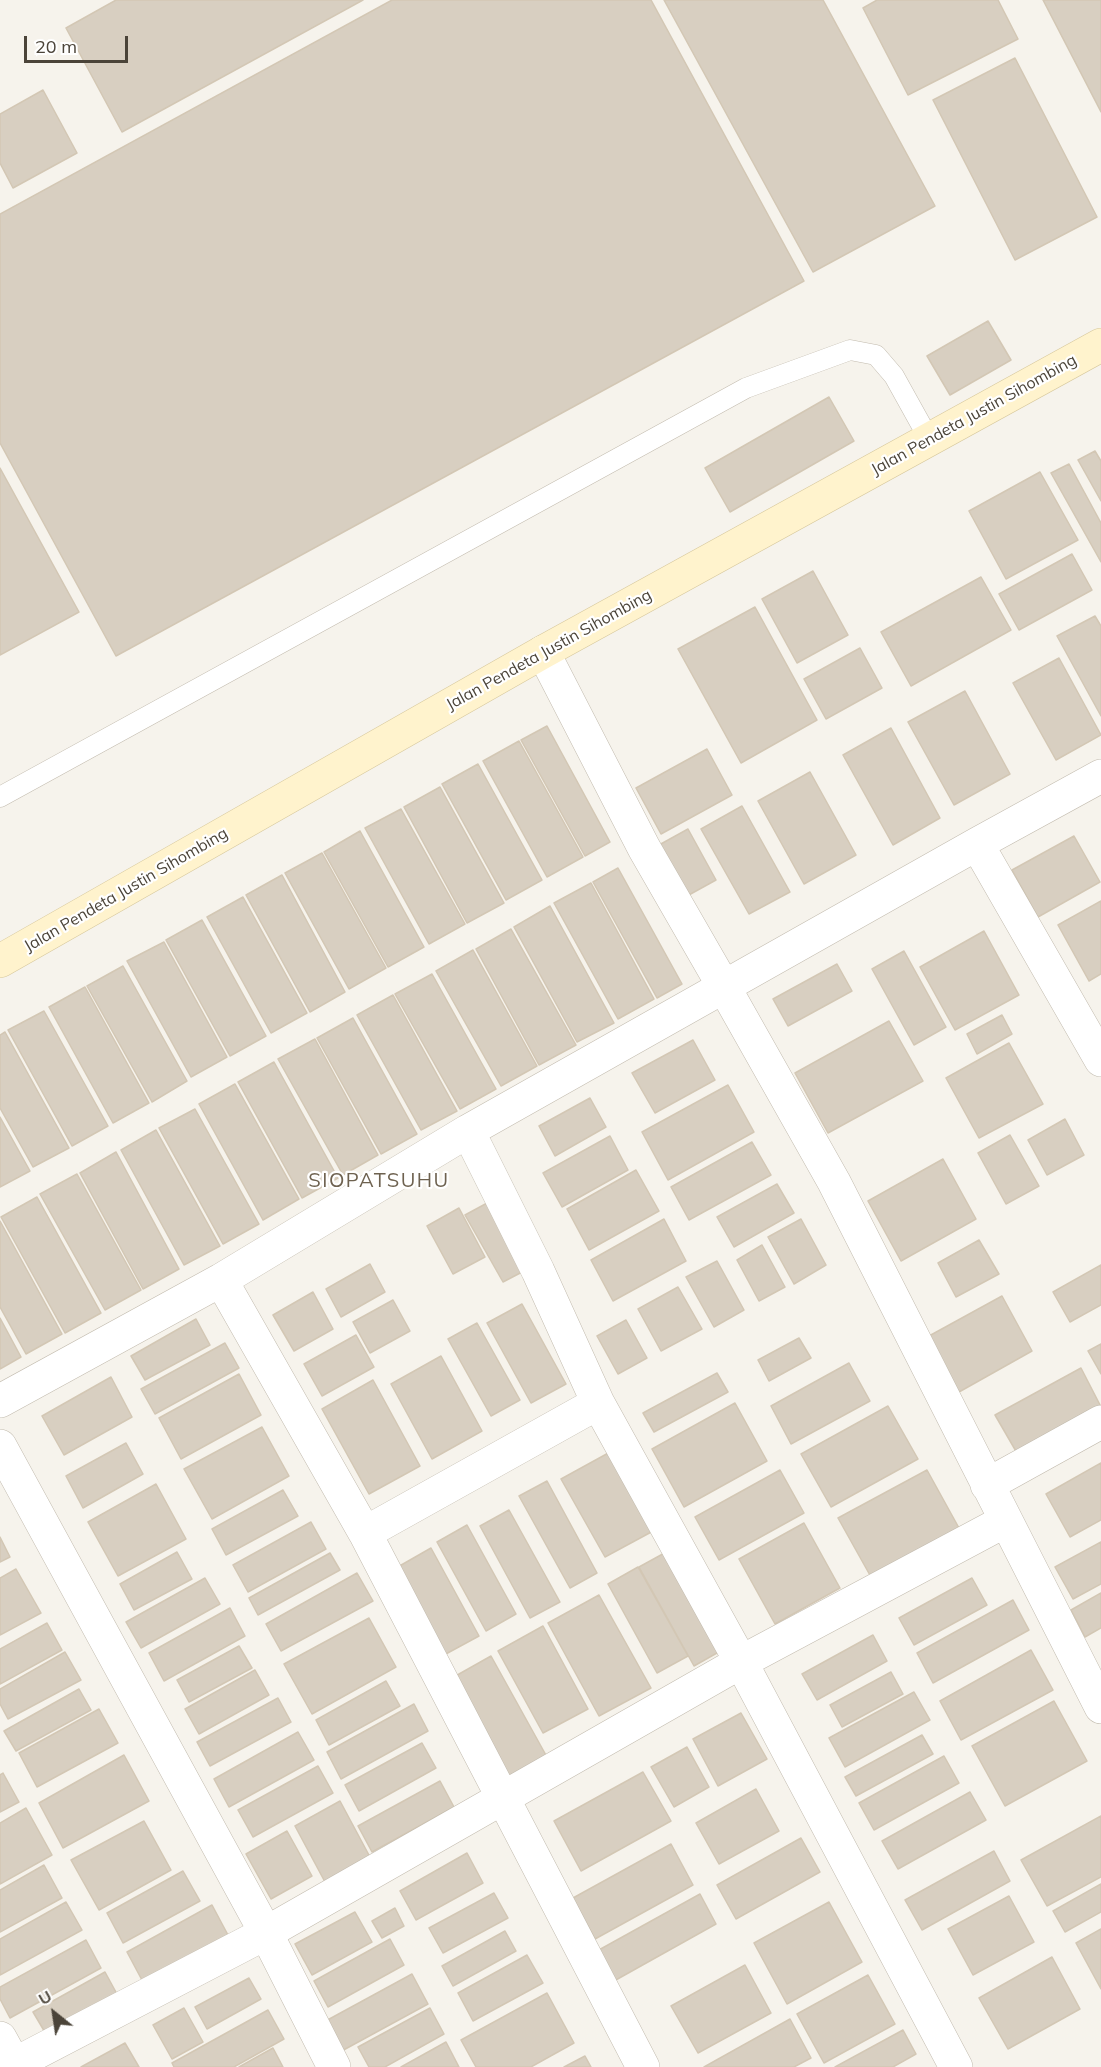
<!DOCTYPE html>
<html>
<head>
<meta charset="utf-8">
<style>
	body { margin:0 }
	#map { position:relative; width:1101px; height:2067px; overflow:hidden; background:#f6f3ec; font-family:Mulish,sans-serif }
	canvas { display:block }
	.north { position:absolute; left:24px; top:1983px; width:60px; height:60px; -webkit-text-stroke:4px #fff; paint-order:stroke; rotate:330deg; font-size:16px; font-weight:700; line-height:24px; text-align:center; color:#4b4439 }
	.north::after { content:''; display:block; margin:auto; width:21px; height:27px; background:#4b4439; clip-path:polygon(50% 0,100% 100%,50% 72%,0 100%) }
	.scale { position:absolute; left:24px; top:36px; width:104px; height:27px; box-sizing:border-box; border:3px solid #4b4439; border-top:0; padding-left:8px; font-size:18px; line-height:21px; white-space:nowrap; color:#4b4439; -webkit-text-stroke:4px #fff; paint-order:stroke }
</style>
</head>
<body>
<div id="map">
<canvas width="1101" height="2067"></canvas>
<div class="north">U</div>
<div class="scale">20 m</div>
</div>
<script>
const c = document.querySelector('canvas').getContext('2d');
c.lineJoin = 'round';
function fillPath(path, color) { c.fillStyle = color; c.fill(path, 'evenodd'); }
function stroke(path, color, width, dash) { c.strokeStyle = color; c.lineWidth = width; c.lineCap = dash ? 'butt' : 'round'; c.setLineDash(dash || []); c.stroke(path); }
function label(font, color, halo, rows, align = 'center') {
  c.font = font + ' Mulish,sans-serif'; c.lineWidth = 4.5; c.setLineDash([]); c.textBaseline = 'middle'; c.strokeStyle = halo; c.fillStyle = color; for (const [text, x, y, turn = 0] of rows) {
    c.save(); c.translate(x, y); c.rotate((+turn || 0) * Math.PI / 180); c.textAlign = isNaN(turn) ? turn : align; if (halo) c.strokeText(text, 0, 0); c.fillText(text, 0, 0); c.restore();
  }
}
const building = new Path2D(`
	M116 0H363L122 132 66 28Z
	M392 0H651L804 281 116 656 0 443V214Z
	M664 0H823L935 206 813 272Z
	M877 0H998L1018 39 908 95 863 8Z
	M1043 0H1101V112Z
	M1015 58 1097 217 1015 260 933 100Z
	M43 90 77 153 13 188 0 163V114Z
	M988 321 1011 360 950 395 927 356Z
	M829 397 854 441 730 512 705 468Z
	M1095 451 1101 461V501L1078 460Z
	M1069 464 1101 523V562L1051 473Z
	M0 468 79 612 0 655Z
	M1040 472 1078 540 1006 579 969 511Z
	M1072 554 1092 590 1019 630 999 594Z
	M813 571 848 635 797 663 762 599Z
	M981 577 1011 630 911 686 881 632Z
	M755 607 817 720 741 763 678 649Z
	M1095 616 1101 626V716L1057 636Z
	M860 648 882 688 826 719 804 679Z
	M1059 658 1101 735 1056 760 1013 683Z
	M965 691 1010 774 954 805 908 722Z
	M547 726 610 842 585 856 521 740Z
	M891 728 940 818 893 845 843 755Z
	M519 741 583 857 547 877 483 761Z
	M707 749 732 795 661 834 636 788Z
	M478 764 542 880 506 900 442 784Z
	M810 772 856 855 804 884 758 801Z
	M440 787 504 903 467 923 404 807Z
	M742 806 790 892 749 914 701 829Z
	M401 809 465 924 429 944 365 828Z
	M688 829 716 880 687 896 659 845Z
	M360 831 424 947 388 967 324 852Z
	M1074 836 1100 882 1038 917 1012 870Z
	M322 853 386 968 349 989 285 873Z
	M618 868 682 984 657 998 593 882Z
	M282 875 345 992 310 1012 246 895Z
	M591 883 654 999 618 1019 554 903Z
	M243 897 307 1013 271 1033 207 917Z
	M1101 901V974L1089 981 1058 925Z
	M550 906 614 1023 577 1042 514 927Z
	M202 920 266 1036 230 1056 166 940Z
	M511 929 576 1045 539 1065 476 949Z
	M984 931 1019 995 955 1030 920 967Z
	M164 942 227 1057 191 1077 127 961Z
	M473 950 537 1066 501 1086 436 971Z
	M904 951 946 1027 914 1045 872 969Z
	M837 964 852 991 788 1026 773 999Z
	M123 966 187 1081 152 1102 87 986Z
	M432 974 496 1089 460 1109 395 994Z
	M85 987 149 1103 113 1123 49 1007Z
	M393 995 457 1111 421 1130 357 1015Z
	M44 1011 108 1126 72 1146 8 1030Z
	M1002 1015 1012 1034 977 1054 967 1034Z
	M353 1018 417 1134 381 1154 317 1038Z
	M889 1021 923 1081 828 1133 795 1073Z
	M5 1032 69 1148 33 1167 0 1108V1035Z
	M315 1039 378 1155 343 1175 278 1059Z
	M693 1040 715 1080 655 1113 632 1073Z
	M1009 1043 1043 1104 979 1138 946 1078Z
	M274 1062 338 1178 302 1198 238 1082Z
	M235 1084 299 1199 263 1220 199 1104Z
	M728 1085 754 1132 668 1180 642 1132Z
	M590 1098 606 1127 555 1156 539 1126Z
	M195 1109 259 1224 223 1244 159 1128Z
	M0 1117 30 1171 0 1187Z
	M1065 1119 1084 1155 1047 1175 1028 1140Z
	M156 1130 220 1246 184 1265 121 1150Z
	M1010 1135 1039 1186 1006 1204 978 1153Z
	M610 1136 628 1170 562 1207 543 1173Z
	M752 1142 771 1175 689 1220 671 1187Z
	M116 1152 179 1269 143 1289 80 1173Z
	M943 1159 976 1219 901 1261 868 1201Z
	M636 1170 659 1211 589 1250 567 1209Z
	M77 1174 141 1290 105 1310 40 1194Z
	M777 1184 794 1213 734 1247 717 1217Z
	M37 1197 101 1313 65 1333 1 1217Z
	M489 1202 526 1270 503 1282 465 1215Z
	M459 1208 485 1257 453 1274 427 1226Z
	M664 1219 686 1261 613 1301 591 1260Z
	M801 1219 826 1265 794 1284 768 1237Z
	M0 1221 62 1334 26 1354 0 1307Z
	M979 1240 999 1274 956 1297 938 1263Z
	M762 1245 785 1287 759 1301 737 1260Z
	M717 1261 744 1310 714 1327 686 1277Z
	M370 1264 385 1292 341 1317 326 1289Z
	M1101 1265V1305L1070 1322 1053 1292Z
	M678 1287 702 1329 661 1351 638 1309Z
	M313 1292 333 1329 294 1351 273 1315Z
	M1002 1296 1032 1351 959 1392 929 1336Z
	M393 1300 410 1331 370 1353 353 1322Z
	M522 1304 566 1384 531 1403 487 1323Z
	M0 1318 21 1357 0 1369Z
	M196 1319 210 1345 145 1380 131 1356Z
	M626 1320 647 1358 618 1374 597 1336Z
	M477 1323 520 1400 491 1416 448 1339Z
	M356 1335 374 1367 322 1396 304 1364Z
	M799 1338 811 1358 769 1381 758 1360Z
	M225 1343 239 1368 155 1414 141 1389Z
	M1101 1344V1374L1088 1351Z
	M441 1356 482 1431 432 1459 391 1384Z
	M849 1363 870 1401 791 1444 771 1406Z
	M1081 1368 1101 1407 1017 1453 995 1415Z
	M717 1373 728 1392 654 1432 643 1413Z
	M239 1374 261 1415 181 1459 159 1418Z
	M111 1377 132 1417 64 1455 42 1416Z
	M373 1380 420 1466 369 1494 322 1409Z
	M735 1403 767 1461 684 1507 652 1449Z
	M888 1406 918 1459 831 1507 801 1454Z
	M262 1427 289 1476 212 1519 184 1469Z
	M126 1443 143 1474 83 1508 66 1476Z
	M612 1451 655 1530 605 1557 561 1479Z
	M1101 1463V1520L1070 1537 1046 1494Z
	M780 1470 804 1513 719 1560 695 1517Z
	M927 1470 959 1528 871 1577 838 1518Z
	M547 1481 597 1573 570 1588 519 1496Z
	M156 1484 186 1539 118 1576 88 1522Z
	M283 1490 298 1516 226 1555 212 1529Z
	M509 1510 560 1602 530 1618 480 1526Z
	M311 1522 326 1549 248 1592 233 1565Z
	M804 1523 840 1588 775 1624 739 1559Z
	M467 1525 516 1614 486 1631 437 1542Z
	M0 1537 10 1557 0 1562Z
	M1101 1542V1584L1073 1599 1055 1567Z
	M431 1548 479 1636 444 1655 396 1568Z
	M670 1550 724 1649 694 1666 639 1567Z
	M177 1552 192 1579 134 1610 120 1584Z
	M330 1553 340 1570 258 1615 249 1598Z
	M638 1567 688 1656 657 1673 608 1584Z
	M16 1569 41 1613 0 1635V1578Z
	M357 1573 373 1601 281 1651 266 1624Z
	M205 1578 220 1604 141 1648 126 1622Z
	M972 1578 987 1605 914 1645 899 1618Z
	M1101 1593V1628L1085 1637 1071 1610Z
	M599 1595 651 1688 599 1716 548 1623Z
	M1013 1600 1029 1630 933 1683 917 1653Z
	M230 1608 245 1636 164 1681 149 1653Z
	M369 1618 396 1667 312 1714 284 1664Z
	M47 1623 62 1650 0 1684V1649Z
	M543 1626 588 1709 543 1733 498 1651Z
	M873 1635 887 1661 817 1700 802 1674Z
	M239 1646 252 1668 189 1702 177 1680Z
	M1031 1650 1053 1690 961 1740 940 1701Z
	M65 1652 81 1680 8 1719 0 1704V1689Z
	M491 1656 547 1757 507 1779 452 1678Z
	M255 1670 269 1695 199 1734 185 1709Z
	M891 1672 903 1694 842 1727 830 1705Z
	M386 1681 400 1706 329 1745 316 1720Z
	M79 1689 91 1710 16 1751 4 1731Z
	M914 1692 930 1720 845 1767 829 1738Z
	M278 1698 291 1722 210 1766 197 1742Z
	M1054 1701 1087 1761 1005 1806 972 1746Z
	M414 1704 428 1731 341 1779 327 1752Z
	M99 1709 118 1743 37 1787 19 1753Z
	M741 1713 767 1759 718 1786 693 1739Z
	M298 1732 314 1760 229 1807 214 1779Z
	M922 1735 933 1754 856 1796 845 1777Z
	M422 1743 436 1768 359 1811 345 1785Z
	M687 1747 709 1787 674 1807 651 1767Z
	M124 1755 149 1801 63 1848 39 1803Z
	M944 1756 959 1783 874 1830 859 1803Z
	M318 1766 333 1793 253 1837 238 1810Z
	M643 1772 671 1821 581 1871 554 1821Z
	M3 1773 19 1802 0 1812V1775Z
	M440 1781 454 1807 372 1852 358 1826Z
	M756 1789 779 1831 719 1864 696 1823Z
	M970 1792 986 1820 898 1869 882 1841Z
	M340 1801 370 1857 325 1882 295 1826Z
	M26 1808 52 1855 0 1884V1823Z
	M1101 1816V1877L1047 1906 1021 1860Z
	M144 1821 171 1870 99 1910 71 1860Z
	M287 1831 312 1876 271 1899 246 1854Z
	M801 1838 820 1872 736 1919 717 1885Z
	M671 1844 693 1885 595 1939 573 1898Z
	M994 1851 1010 1881 922 1930 905 1900Z
	M467 1853 483 1883 416 1920 400 1891Z
	M44 1865 62 1898 0 1932V1890Z
	M183 1871 200 1901 123 1943 107 1913Z
	M1101 1884V1912L1065 1932 1053 1911Z
	M494 1893 508 1918 443 1953 429 1928Z
	M700 1894 716 1924 614 1981 597 1951Z
	M1009 1896 1034 1942 973 1975 948 1929Z
	M66 1902 82 1930 0 1975V1939Z
	M829 1902 862 1962 787 2004 754 1943Z
	M212 1905 228 1935 143 1982 127 1952Z
	M395 1908 404 1926 382 1938 372 1921Z
	M355 1912 372 1942 312 1975 295 1944Z
	M1101 1929V1989L1076 1943Z
	M505 1931 516 1951 453 1986 442 1966Z
	M390 1939 404 1965 328 2007 314 1981Z
	M86 1940 101 1968 10 2018 0 1999V1987Z
	M527 1955 543 1983 473 2021 458 1993Z
	M1052 1957 1080 2009 1008 2049 979 1998Z
	M745 1965 771 2013 698 2053 671 2006Z
	M105 1972 117 1994 46 2034 33 2012Z
	M412 1974 428 2004 338 2053 322 2023Z
	M868 1975 895 2024 824 2063 797 2014Z
	M249 1978 261 1999 207 2029 195 2007Z
	M547 1993 574 2043 531 2067H476L461 2040Z
	M184 2008 203 2042 172 2059 153 2025Z
	M430 2008 444 2034 385 2067H369L358 2047Z
	M268 2010 284 2039 234 2067H174L172 2063Z
	M790 2019 811 2058 794 2067H704Z
	M903 2030 916 2054 893 2067H835Z
	M446 2042 459 2067H401Z
	M125 2043 139 2067H81Z
	M273 2048 283 2067H239Z
	M585 2056 591 2067H564Z`);
fillPath(building, '#d8cfc1');
stroke(building, '#d3c7b4', 1.5);
const lane = new Path2D(`
	M0 797 746 388 850 350 876 355 894 376 929 439`);
const street = new Path2D(`
	M543 652 644 848 724 987 834 1182 1101 1707
	M977 844 1101 1060
	M468 1131 538 1271 598 1403 741 1662 956 2067
	M221 1280 365 1533 643 2067
	M0 1401 221 1280 468 1131 977 844 1101 776
	M0 1446 266 1933 334 2067
	M987 1485 1101 1422
	M365 1533 598 1403
	M0 2038 16 2067
	M9 2067 266 1933 741 1662 1005 1521`);
const secondary = new Path2D(`
	M0 961 543 652 1101 345`);
stroke(lane, '#c2bbae', 21);
stroke(street, '#c2bbae', 34);
stroke(secondary, '#d6c79b', 34);
stroke(lane, '#fff', 20);
stroke(street, '#fff', 33);
stroke(secondary, '#fff3cd', 33);
label('16px', '#4b4439', '#fff', [
	["Jalan Pendeta Justin Sihombing",974,415,-29],
	["Jalan Pendeta Justin Sihombing",549,650,-29],
	["Jalan Pendeta Justin Sihombing",126,890,-30]
]);
c.letterSpacing = '1.5px';
label('20px', '#6e6250', '#fff', [
	["SIOPATSUHU",379,1181]
]);
c.letterSpacing = '0px';
</script>
</body>
</html>
